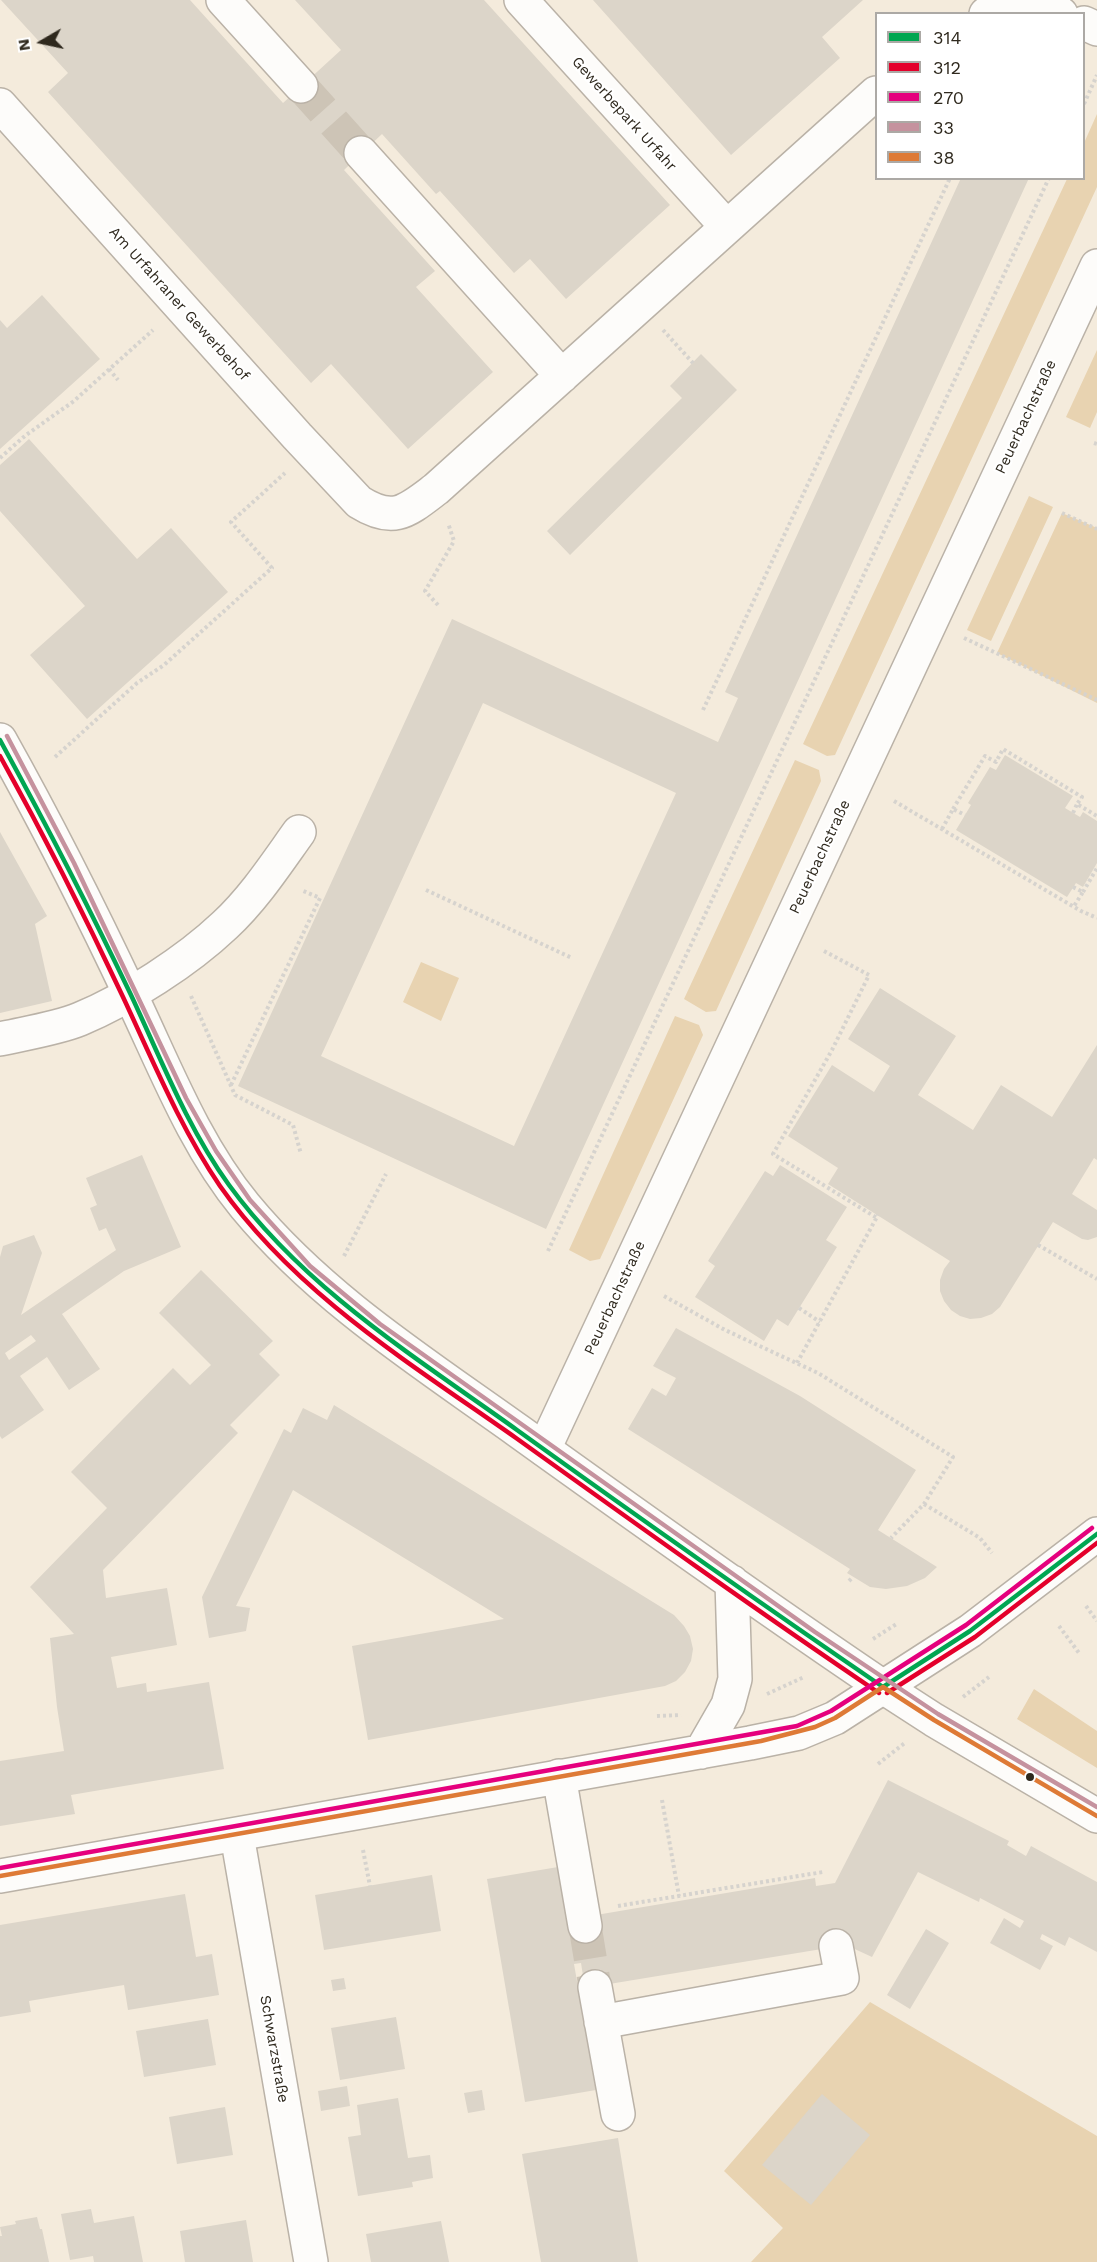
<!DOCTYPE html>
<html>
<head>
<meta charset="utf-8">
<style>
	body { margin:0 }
	#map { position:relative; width:1097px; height:2262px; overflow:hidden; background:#f4ebdc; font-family:"Work Sans",sans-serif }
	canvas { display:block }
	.legend { position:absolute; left:875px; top:12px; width:210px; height:168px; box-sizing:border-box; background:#fff; border:2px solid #aca9a5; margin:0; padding:8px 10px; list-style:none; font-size:18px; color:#2f291e }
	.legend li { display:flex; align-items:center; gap:12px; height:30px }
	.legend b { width:30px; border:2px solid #aca9a5 }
	.north { position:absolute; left:12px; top:12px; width:60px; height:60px; -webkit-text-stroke:4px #fff; paint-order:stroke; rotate:261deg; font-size:16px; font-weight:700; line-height:24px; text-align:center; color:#2f291e }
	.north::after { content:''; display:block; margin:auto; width:21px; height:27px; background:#2f291e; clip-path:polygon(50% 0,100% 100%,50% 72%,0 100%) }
</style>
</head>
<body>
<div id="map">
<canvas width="1097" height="2262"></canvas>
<ul class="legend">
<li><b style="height:8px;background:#00a651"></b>314</li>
<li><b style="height:8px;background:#e4002b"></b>312</li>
<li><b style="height:8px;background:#e5007d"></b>270</li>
<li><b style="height:8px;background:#c5929e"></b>33</li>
<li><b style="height:8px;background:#de7a36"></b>38</li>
</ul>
<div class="north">N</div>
</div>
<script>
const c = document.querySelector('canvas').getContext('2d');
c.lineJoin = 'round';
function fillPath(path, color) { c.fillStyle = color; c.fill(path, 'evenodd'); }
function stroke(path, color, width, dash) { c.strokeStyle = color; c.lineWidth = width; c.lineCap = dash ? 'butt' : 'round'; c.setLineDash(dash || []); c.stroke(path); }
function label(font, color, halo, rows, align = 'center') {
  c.font = font + ' "Work Sans",sans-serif'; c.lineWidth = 4.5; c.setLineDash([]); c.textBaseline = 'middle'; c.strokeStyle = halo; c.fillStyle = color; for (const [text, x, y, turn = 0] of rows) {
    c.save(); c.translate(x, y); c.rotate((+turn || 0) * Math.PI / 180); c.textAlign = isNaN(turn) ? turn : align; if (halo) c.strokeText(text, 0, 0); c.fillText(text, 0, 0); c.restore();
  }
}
fillPath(new Path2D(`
	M1097 114V187L835 755 827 756 803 744 1067 179 1084 178V143Z
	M1097 350V412L1090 428 1066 417Z
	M1029 496 1053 507 991 641 967 630Z
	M1062 513 1097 528V703L997 653Z
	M795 760 819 770 821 781 716 1011 706 1012 684 999Z
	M421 962 459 978 441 1021 403 1002Z
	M675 1016 699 1025 703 1035 600 1259 590 1261 569 1250Z
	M1034 1689 1097 1731V1768L1017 1719Z
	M870 2002 1097 2136V2262H751L783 2228 724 2171Z`), '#e8d3b1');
fillPath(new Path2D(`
	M1 0H190L283 103 341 50 295 0H484L670 205 566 299 530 259 514 273 440 191 436 194 382 134 344 170 435 271 416 287 493 372 408 449 331 364 311 383 48 92 68 73Z
	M593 0H863L822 37 840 58 731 155Z
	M961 178H1029L546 1229 238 1086 452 619 718 742 738 698 725 692ZM483 703 676 793 514 1146 321 1056Z
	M42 295 100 359 0 449V320L7 328Z
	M701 354 737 390 570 555 547 531 682 398 670 386Z
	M29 439 137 559 171 528 228 592 87 719 30 655 85 606 0 511V465Z
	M1005 755 1073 796 1065 808 1080 817 1083 812 1097 821V863L1083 887 1076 883 1067 897 956 830 971 805 968 803 990 767 996 770Z
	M0 832 47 916 35 924 52 1001 0 1013Z
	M880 988 956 1036 918 1095 973 1130 1001 1085 1052 1117 1097 1045V1160L1094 1158 1072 1194 1097 1210V1237L1088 1240 1082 1239 1053 1222 1000 1307 992 1314 981 1318 970 1319 960 1316 951 1310 944 1301 940 1291V1280L944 1269 950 1261 828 1184 838 1168 788 1136 832 1065 874 1092 890 1066 848 1039Z
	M142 1155 181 1247 124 1271 62 1314 100 1369 69 1390 47 1357 20 1376 44 1410 2 1439 0 1436V1257L3 1246 34 1235 42 1253 21 1315 116 1250 106 1228 99 1231 90 1208 97 1205 86 1178ZM31 1335 36 1341 9 1360 5 1353Z
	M780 1165 847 1207 826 1240 837 1247 788 1326 777 1319 764 1341 695 1297 715 1266 708 1261 765 1171 773 1176Z
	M201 1270 273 1341 259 1354 280 1375 230 1425 238 1433 103 1570 106 1598 167 1588 177 1645 111 1657 117 1688 146 1683 147 1692 209 1682 224 1769 71 1795 75 1814 0 1826V1761L64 1751 57 1707 50 1638 74 1634 30 1587 107 1508 71 1472 173 1368 190 1385 211 1365 159 1313Z
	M676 1328 800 1396 916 1470 878 1530 937 1567 925 1578 907 1586 886 1589 870 1587 847 1573 850 1569 628 1429 652 1388 666 1396 676 1378 653 1366Z
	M334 1405 674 1615 684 1626 690 1636 693 1649 691 1661 685 1672 676 1681 665 1686 368 1740 352 1646 504 1619 293 1490 236 1606 250 1608 246 1631 209 1638 202 1597 284 1429 291 1433 303 1408 327 1420Z
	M888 1780 1009 1841 1007 1845 1026 1856 1031 1846 1097 1882V1952L1069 1937 1065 1946 1042 1934 1040 1939 1053 1946 1040 1970 990 1943 1004 1918 1020 1928 1024 1921 980 1898 979 1902 918 1872 872 1957 846 1945 585 1988 581 1963 574 1964 596 2090 525 2102 487 1879 558 1867 568 1928 597 1924 596 1915 815 1878 816 1886 835 1883Z
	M432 1875 441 1931 324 1950 315 1895Z
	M185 1894 196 1957 212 1954 219 1995 128 2010 124 1985 29 2001 31 2012 0 2017V1925Z
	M926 1929 949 1943 910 2009 887 1995Z
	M344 1978 346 1989 333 1991 331 1980Z
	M396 2017 405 2069 340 2080 331 2028Z
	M208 2019 216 2065 144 2077 136 2031Z
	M347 2086 350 2106 321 2111 318 2091Z
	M482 2090 485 2110 468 2113 464 2093Z
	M822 2094 870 2135 811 2205 762 2165Z
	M398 2098 408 2158 430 2155 433 2178 412 2182 413 2187 358 2196 348 2137 361 2135 357 2105Z
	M225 2107 233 2155 177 2164 169 2117Z
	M618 2138 638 2262H541L522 2154Z
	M91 2209 94 2223 134 2216 143 2262H94L93 2256 70 2260 61 2214Z
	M37 2217 40 2229H42L49 2262H0V2236H2L0 2227 16 2224 15 2221Z
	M246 2220 253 2262H185L180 2231Z
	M441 2221 449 2262H371L366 2234Z`), '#dcd5c9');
stroke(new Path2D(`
	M301 86 361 153
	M585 1926 595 1987`), '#cdc4b6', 33, [33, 16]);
const minor = new Path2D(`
	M223 0 301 86
	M521 0 727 227
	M986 14C1012 7 1035 9 1061 14
	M1084 23 1097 29
	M0 105 297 436 359 502C394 524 407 511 436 489L876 93
	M361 153 562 376
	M0 1039C26 1033 55 1029 80 1019 128 999 187 961 225 925 254 898 276 864 299 832
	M544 1449 1097 266
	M883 1687 934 1720 1097 1816
	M559 1776 585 1926
	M237 1835 311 2262
	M595 1987 618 2114
	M601 2022 842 1978 836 1946`);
const major = new Path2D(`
	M0 740C47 824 90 909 131 996 165 1067 194 1144 245 1206 321 1298 422 1362 517 1430 638 1517 760 1604 883 1687
	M701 1752 728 1705 735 1679 732 1582
	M0 1876 750 1743 799 1733 835 1718 970 1631 1097 1534`);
stroke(minor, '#bab2a7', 36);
stroke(major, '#bab2a7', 36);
stroke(new Path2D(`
	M1084 104 1097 75
	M663 330 693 363
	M109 369 118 380
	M1094 443 1097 444
	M0 458 26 435 74 401 153 330
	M1062 513 1097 529
	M438 605 425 591 454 541 448 523
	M964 638 1097 700
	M703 710 950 178
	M55 757 137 683 164 665 272 568 231 522 285 473
	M894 801 1081 911 1097 918
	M953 809 985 756 996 762 1003 749 1082 797 1077 804 1097 816
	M1073 813 1077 804
	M942 829 953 809 965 815
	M1073 887 1083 892 1074 906
	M426 890 572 958
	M1083 892 1097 868
	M824 951 869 975 832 1050 773 1154 877 1218
	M191 996 235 1095 293 1125 301 1154
	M231 1085 320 898 301 890
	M1038 1245 1097 1279
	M548 1251 1049 178
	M344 1256 386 1174
	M664 1296 725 1330 818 1373 953 1457 924 1504 891 1538
	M799 1308 820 1322
	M797 1363 878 1215
	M924 1504 980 1538 992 1553
	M849 1581 853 1577
	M1086 1606 1097 1621
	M1059 1626 1079 1653
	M873 1639 898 1623
	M767 1694 804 1677
	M963 1697 989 1677
	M657 1716 681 1715
	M878 1764 906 1742
	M662 1800 679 1896
	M363 1850 370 1886
	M618 1906 823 1872`), '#d6d3ce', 4, [3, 3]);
stroke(minor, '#fdfcfa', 33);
stroke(major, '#fdfcfa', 33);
stroke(new Path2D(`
	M0 740C46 824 90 909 131 995 161 1059 187 1127 229 1185 304 1288 415 1357 517 1430 638 1517 760 1603 883 1687
	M883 1687 970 1631 1097 1534`), '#00a651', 4.5);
stroke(new Path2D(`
	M0 756C44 835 85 916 123 997 153 1061 180 1127 220 1186 295 1293 411 1364 516 1438 636 1524 756 1610 879 1693
	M887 1693 975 1637 1097 1543`), '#e4002b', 4.5);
stroke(new Path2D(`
	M0 1868 797 1726 831 1711 966 1625 1092 1528`), '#e5007d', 4.5);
stroke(new Path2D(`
	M7 736 74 863 186 1098 216 1151 250 1200 310 1266 380 1324 815 1632 938 1714 1097 1807`), '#c5929e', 4.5);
stroke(new Path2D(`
	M883 1687 934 1720 1097 1816
	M0 1876 761 1741 815 1727 835 1718 883 1687`), '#de7a36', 4.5);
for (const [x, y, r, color] of [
	[1030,1777,5,"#2f291e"]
]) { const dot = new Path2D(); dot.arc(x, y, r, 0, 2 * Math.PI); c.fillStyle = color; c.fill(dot); stroke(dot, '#fff', 2); }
label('15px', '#2f291e', '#fff', [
	["Gewerbepark Urfahr",624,114,48],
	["Am Urfahraner Gewerbehof",179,304,48],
	["Peuerbachstraße",1026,417,-65],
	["Peuerbachstraße",820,857,-65],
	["Peuerbachstraße",615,1298,-65],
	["Schwarzstraße",274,2049,80]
]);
</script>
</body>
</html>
